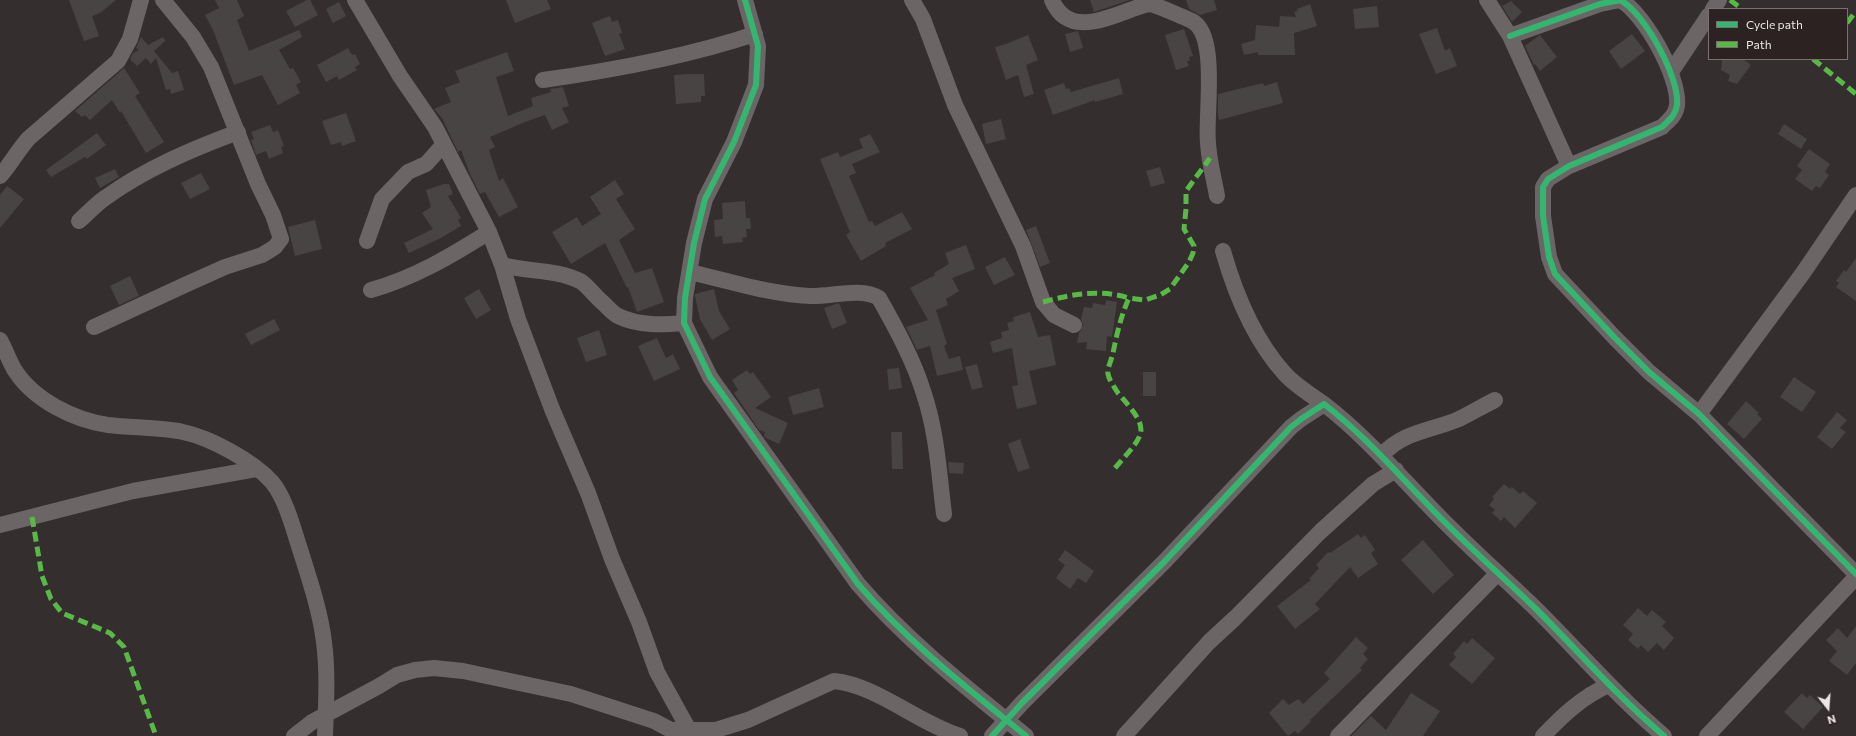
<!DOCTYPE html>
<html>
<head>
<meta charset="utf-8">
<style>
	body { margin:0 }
	#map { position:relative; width:1856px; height:736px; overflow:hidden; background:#342e2e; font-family:Commissioner,sans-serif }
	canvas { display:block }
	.legend { position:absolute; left:1708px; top:8px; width:140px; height:52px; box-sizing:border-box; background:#2c2222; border:1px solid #797070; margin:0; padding:5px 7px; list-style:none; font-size:12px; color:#ede6e6 }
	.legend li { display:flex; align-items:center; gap:8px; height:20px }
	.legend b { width:20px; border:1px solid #797070 }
	.north { position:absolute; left:1808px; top:688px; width:40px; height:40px; -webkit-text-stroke:3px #2c2222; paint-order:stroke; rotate:163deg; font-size:11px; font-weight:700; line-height:16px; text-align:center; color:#ede6e6 }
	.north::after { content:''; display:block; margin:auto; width:14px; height:18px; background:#ede6e6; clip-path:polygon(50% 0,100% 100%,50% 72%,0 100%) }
</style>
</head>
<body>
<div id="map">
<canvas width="1856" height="736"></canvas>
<ul class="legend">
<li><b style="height:5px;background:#33b770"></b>Cycle path</li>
<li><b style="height:5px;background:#58b947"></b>Path</li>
</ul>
<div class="north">N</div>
</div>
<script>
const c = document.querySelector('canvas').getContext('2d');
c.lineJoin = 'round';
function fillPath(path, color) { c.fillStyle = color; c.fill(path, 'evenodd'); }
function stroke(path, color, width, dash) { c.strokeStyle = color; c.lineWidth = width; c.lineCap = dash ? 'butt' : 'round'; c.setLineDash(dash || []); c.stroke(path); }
fillPath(new Path2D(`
	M69 0H116L100 13 92 16 99 36 84 41Z
	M215 0H237L244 16 237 20 249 51 299 30 302 37 279 50 290 69 293 68 301 82 296 85 300 93 278 105 262 75 234 85 213 30 205 15 219 8Z
	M307 0H310L318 15 295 27 286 11Z
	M506 0H547L551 9 515 23Z
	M1090 0H1130L1094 12Z
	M1186 0H1214L1217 10 1200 15 1189 9Z
	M1511 1 1522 12 1512 22 1502 6Z
	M339 2 346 16 333 23 326 9Z
	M1310 4 1317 26 1294 33 1295 55H1258V52L1244 55 1241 44 1255 40 1256 25 1279 27 1280 16 1296 17 1294 12 1298 11 1297 9Z
	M1377 6 1379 27 1355 29 1353 9Z
	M610 16 612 22 618 20 622 33 619 34 625 49 605 56 592 23Z
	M1437 28 1445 51 1450 48 1457 66 1436 74 1419 34Z
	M1184 29 1193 56 1189 57 1190 61H1187L1189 66 1176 70 1165 35Z
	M1078 31 1083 48 1070 52 1065 34Z
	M1632 34 1645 51 1621 69 1609 51Z
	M1028 35 1038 60 1026 65 1034 94 1024 97 1018 75 1006 80 995 47 1006 44Z
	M1540 35 1557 57 1540 71 1535 64 1534 65 1525 46Z
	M141 37 148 45 163 37 165 41 154 51 172 73 178 71 184 90 171 94 170 89 166 90 156 58 151 64 146 58 137 66 130 59 133 53 139 50 136 48Z
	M348 48 352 55 355 54 360 64 355 67 357 70 339 80 337 76 326 82 317 65Z
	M507 52 514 71 496 77 508 116 533 106 531 98 551 92 550 89 563 87 569 106 562 108 569 122 552 130 545 115 525 122 490 137 495 147 489 150 499 181 503 178 518 207 499 217 485 192 480 194 470 174 461 150 458 152 442 118 434 109 451 102 445 88 460 82 455 71Z
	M1722 59H1743L1751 65 1737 84 1728 81 1730 75 1721 70Z
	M124 68 140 93 135 96 164 142 146 153 121 111 120 113 112 100 90 120 85 115 82 117 75 111Z
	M687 74H704L705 96H701V102L676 104 674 75Z
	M1119 78 1123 94 1095 102V100L1053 115 1044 90 1064 83 1066 89 1069 88 1071 92Z
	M1277 82 1283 103 1219 120 1218 114V94L1263 83 1264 86Z
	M346 113 356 141 342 146 341 142 331 145 322 121Z
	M1001 119 1006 139 986 144 982 124Z
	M1784 124 1807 139 1801 149 1778 134Z
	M270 125 273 132 278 130 284 146 281 147 283 153 269 159 266 151 256 155 251 140 254 139 251 132Z
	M97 133 106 145 87 159 85 157 51 177 46 170Z
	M870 134 880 152 852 164 856 173 849 176 869 222 872 221 875 226 902 212 912 229 885 243 886 246 861 261 846 235 850 232 820 159 838 152 840 157 863 148 859 139Z
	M1809 149 1830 164 1825 172 1829 175 1820 188 1816 186 1812 191 1795 179 1802 170 1797 166Z
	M1160 167 1165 183 1151 187 1146 171Z
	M115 169 119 177 100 188 95 178Z
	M201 173 210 189 190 199 181 183Z
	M615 180 624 194 616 199 635 229 619 240 635 273 652 268 664 302 637 312 628 287 627 288 605 243 571 264 552 232 577 217 582 226 601 214 590 197Z
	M444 184H449L453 194 448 196 461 218 458 220 461 226 441 238 409 253 404 243 433 229 422 213 431 207 426 190Z
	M7 186 24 199 0 228V195Z
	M745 201 746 218H750L751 229H746L747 237 742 238 743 242 723 244 722 236 715 237 714 220 723 219 722 203Z
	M315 220 322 249 295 256 288 227Z
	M1036 226 1050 263 1040 267 1026 230Z
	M966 245 975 269 952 278 959 291 946 299 948 305 936 310 947 344 944 346 949 359 960 356 963 370 937 376 930 346 917 350 906 327 928 320 910 288 935 275 934 273 949 264 945 253Z
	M1005 257 1015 275 994 285 985 267Z
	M1856 258V301L1836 287 1839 283 1836 281 1844 270 1846 272Z
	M130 276 139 296 119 305 110 286Z
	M479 289 491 310 476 319 464 298Z
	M714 289 719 311 730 329 712 340 700 319 695 296V294Z
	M1106 300 1117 302 1112 337 1107 336 1106 351 1086 349 1087 342 1077 343 1079 333 1083 325 1081 319 1084 307 1092 308 1093 303 1105 305Z
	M839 303 847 323 832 329 824 308Z
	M1030 312 1038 337 1050 335 1056 365 1029 371 1037 404 1017 409 1012 386 1018 385 1012 348 993 353 990 342 1002 338 1001 332 1009 330 1007 323 1014 321 1013 317Z
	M274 319 280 330 251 345 245 334Z
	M599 330 607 355 586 362 577 338Z
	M657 338 666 358 673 354 680 369 654 381 638 346Z
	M977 364 983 387 972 390 965 367Z
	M899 368 902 388 889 390 887 369Z
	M747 370 750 374 753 372 771 397 755 408 788 423 779 444 766 438 764 436 765 432 759 430 734 393 738 390 732 380Z
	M1143 372H1156V396H1143Z
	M1794 377 1816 392 1802 412 1780 397Z
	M819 388 824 407 793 415 788 397Z
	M1746 401 1759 413 1757 414 1762 419 1744 439 1727 424Z
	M1837 412 1847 420 1840 428 1846 432 1832 449 1817 437Z
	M891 432H902L903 469H892Z
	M1020 439 1030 468 1018 472 1008 444Z
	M948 462 964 463 963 474 949 473Z
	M1504 484 1510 489 1512 487 1520 494 1523 491 1537 503 1515 528 1504 517 1501 521 1492 513 1495 510 1489 505 1494 499 1492 497Z
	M1358 534 1361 538 1365 535 1375 550 1371 553 1378 564 1358 578 1350 567 1315 604 1320 609 1295 629 1277 606 1311 580 1309 579 1319 568 1316 565 1328 552 1330 553Z
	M1423 540 1454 575 1433 594 1401 560Z
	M1065 550 1094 571 1086 583 1078 578 1070 589 1056 578 1065 565 1058 560Z
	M1638 608 1647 616 1652 610 1666 622 1662 626 1674 638 1664 650 1657 643 1648 652 1641 645 1638 649 1628 640 1633 634 1623 625Z
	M1856 626V663L1847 675 1829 661 1837 651 1826 640 1838 628 1847 638Z
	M1356 637 1368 648 1363 654 1368 659 1360 668 1362 670 1310 720 1311 721 1298 734 1295 731 1288 736 1269 713 1283 699 1289 705 1298 699 1303 704 1330 679 1324 673Z
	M1472 638 1495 658 1472 684 1449 665 1456 657 1453 654 1464 641 1467 644Z
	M1411 693 1440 711 1423 736H1351L1371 716 1386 730Z
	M1802 693 1807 698 1810 695 1823 707 1803 729 1784 712Z`), '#494444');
stroke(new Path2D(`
	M355 0 400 76 435 127 489 232 502 265 518 319 552 409 588 493 612 559 639 622 657 672 689 730
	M745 0 758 46 756 85 734 142 705 199 694 243 685 298 684 323 710 377 858 584C908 642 967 688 1026 736
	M912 0 923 19 955 105 1023 246 1043 302 1054 315 1074 325
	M1052 0C1067 36 1103 20 1130 10 1137 8 1144 4 1151 4 1153 4 1188 19 1192 21 1219 35 1205 116 1208 143 1209 161 1214 179 1217 196
	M1487 0 1510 36 1569 166
	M1713 9 1719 0
	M1510 36 1600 4 1620 0C1644 12 1680 78 1677 105 1676 115 1669 120 1662 127L1569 166 1548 179 1543 187V216L1549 257 1555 274 1615 338 1649 372 1699 414 1856 574
	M1671 72 1709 15
	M543 80C615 70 686 57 755 34
	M0 176C11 164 17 151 29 138L118 61 130 39 141 0
	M79 221C88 213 96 204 105 198 145 169 192 149 238 132
	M367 241 382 199 408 172 426 164 444 144
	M1223 251C1235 293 1255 341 1285 374 1296 386 1311 395 1324 404
	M502 265C527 272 556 269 580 281 586 284 596 297 602 302 607 306 612 313 618 316 639 326 662 325 684 323
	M690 272C729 281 769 294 810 296 830 297 861 287 879 298 896 328 914 361 924 394 937 433 939 474 944 514
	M371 290C414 278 451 256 489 232
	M94 327 187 284 225 267 262 255 275 247 281 239 273 215 258 184 211 67 193 37 163 0
	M0 340C5 349 9 360 14 369 33 400 74 420 108 425 133 428 159 427 183 432 211 438 253 461 272 482 285 498 292 524 298 543 308 575 320 609 324 642 328 673 326 705 325 736
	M1699 414 1803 273 1856 195
	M1382 455C1404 431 1431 431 1459 419 1471 413 1483 406 1495 400
	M0 525 133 491 256 469
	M294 736 312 722 379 686 397 675 415 670 434 668 463 671 571 694 654 721 671 730H716L748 720 834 681C876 685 918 723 960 736
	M992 736 1022 703 1165 561 1291 427 1301 419 1324 404C1364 435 1396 472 1430 507 1464 543 1502 576 1537 610 1579 652 1618 697 1664 736
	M1124 736 1209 642 1235 618 1321 531 1373 484 1396 470
	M1338 736 1498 573
	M1543 736C1562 716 1583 696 1609 685
	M1707 736 1856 577`), '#6b6565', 16);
stroke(new Path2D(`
	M1730 0 1742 9
	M1847 23 1856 11
	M1813 59 1856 94
	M1043 302C1072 294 1100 289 1129 298
	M1115 468C1147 431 1151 431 1118 393 1115 388 1109 380 1108 374 1107 368 1112 359 1113 353 1117 333 1121 316 1129 298L1145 300 1160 295 1170 289 1189 262 1193 253 1194 246 1184 229 1186 209V191L1210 158
	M32 517 42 576 51 599 62 613 110 633 124 647 156 736`), '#58b947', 5, [10, 5]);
stroke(new Path2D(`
	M745 0 758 46 756 85 734 142 705 199 694 243 685 298 684 323 710 377 858 584C908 642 967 688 1026 736
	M1510 36 1600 4 1620 0C1644 12 1680 78 1677 105 1676 115 1669 120 1662 127L1569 166 1548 179 1543 187V216L1549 257 1555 274 1615 338 1649 372 1699 414 1856 574
	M992 736 1022 703 1165 561 1291 427 1301 419 1324 404C1364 435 1396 472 1430 507 1464 543 1502 576 1537 610 1579 652 1618 697 1664 736`), '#33b770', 6);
</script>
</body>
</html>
